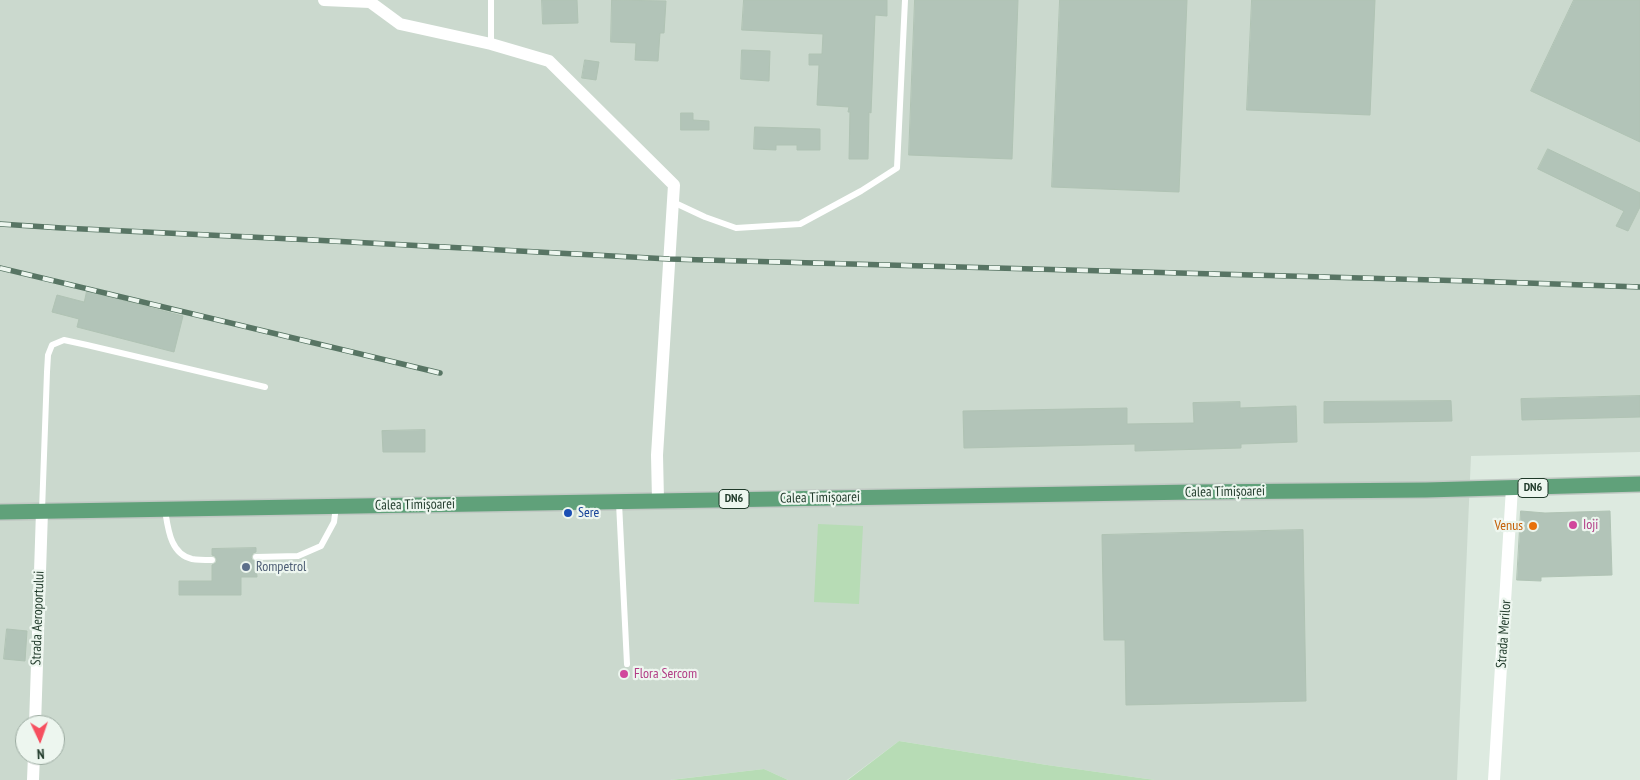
<!DOCTYPE html>
<html>
<head>
<meta charset="utf-8">
<style>
	body { margin:0 }
	#map { position:relative; width:1640px; height:780px; overflow:hidden; background:#ddeae0; font-family:"PT Sans Narrow",sans-serif }
	canvas { display:block }
	.north { position:absolute; left:15px; top:715px; width:50px; height:50px; box-sizing:border-box; background:#edf6ef; border:1px solid #9baaa0; border-radius:50%; rotate:177deg; font-size:14px; font-weight:700; line-height:20px; text-align:center; color:#1f3929 }
	.north::after { content:''; display:block; margin:auto; width:18px; height:22px; background:#f64f5f; clip-path:polygon(50% 0,100% 100%,50% 72%,0 100%) }
</style>
</head>
<body>
<div id="map">
<canvas width="1640" height="780"></canvas>
<div class="north">N</div>
</div>
<script>
const c = document.querySelector('canvas').getContext('2d');
c.lineJoin = 'round';
function fillPath(path, color) { c.fillStyle = color; c.fill(path, 'evenodd'); }
function stroke(path, color, width, dash) { c.strokeStyle = color; c.lineWidth = width; c.lineCap = dash ? 'butt' : 'round'; c.setLineDash(dash || []); c.stroke(path); }
function label(font, color, halo, rows, align = 'center') {
  c.font = font + ' "PT Sans Narrow",sans-serif'; c.lineWidth = 4.5; c.setLineDash([]); c.textBaseline = 'middle'; c.strokeStyle = halo; c.fillStyle = color; for (const [text, x, y, turn = 0] of rows) {
    c.save(); c.translate(x, y); c.rotate((+turn || 0) * Math.PI / 180); c.textAlign = isNaN(turn) ? turn : align; if (halo) c.strokeText(text, 0, 0); c.fillText(text, 0, 0); c.restore();
  }
}
fillPath(new Path2D(`
	M0 0H1640V452L1471 456 1457 780H1155L1047 765 899 741 847 780H788L764 769 670 780H0ZM25 725H55V755H25Z`), '#cbd9ce');
fillPath(new Path2D(`
	M818 524 863 526 859 604 814 602Z
	M899 741 1047 765 1155 780H848Z
	M764 769 788 780H671Z`), '#b7dcb5');
const building = new Path2D(`
	M542 0H577L578 23 543 24Z
	M612 0 666 1 664 33H660L658 61 635 60 636 43 611 42Z
	M744 0H887V16L875 15 871 113 869 112 868 159H849L850 112H848L849 107 817 105 819 65H809V54H822L823 34 742 30Z
	M915 0H1018L1012 159 909 155Z
	M1060 0H1187L1179 192 1052 187Z
	M1252 0H1375L1370 115 1247 110Z
	M1574 0H1640V142L1531 91Z
	M742 50 770 51 769 81 741 79Z
	M585 60 599 62 596 80 582 78Z
	M681 113H693V120L709 121V130H681Z
	M755 127 820 129V150H797V145H776V150L754 149Z
	M1548 149 1640 193V207L1628 231 1616 226 1624 211 1538 169Z
	M87 291 183 316 174 352 77 327 79 319 52 312 57 295 84 302Z
	M1640 396V417L1522 420 1521 399Z
	M1451 401 1452 421 1324 423V402Z
	M1240 402V408L1296 406 1297 442 1241 444V448L1135 451V444L964 448 963 411 1127 408V424L1194 423 1193 403Z
	M425 430V452H383L382 431Z
	M1521 511 1545 513 1610 511 1612 575 1541 577V581L1517 580Z
	M1303 530 1306 701 1126 705 1125 640H1104L1102 535Z
	M256 548V552L253 553 251 557 252 560 256 562 257 577H241V595H179V581H212V565L216 563 217 560 215 556 212 555V549Z
	M7 629 27 631 25 661 4 659Z`);
fillPath(building, '#b2c4b8');
stroke(building, '#b0c3b4', 1);
const primary = new Path2D(`
	M0 512 1193 492 1426 490 1640 484`);
stroke(primary, '#c0c8c3', 18);
stroke(new Path2D(`
	M491 44V0
	M673 202 705 217 736 228 800 224 861 191 897 168 905 0
	M619 503 627 664
	M165 510C168 528 170 554 192 559 198 560 206 560 212 560
	M42 511 47 372 48 355 52 345 64 340 87 345 265 387
	M256 557 298 556 321 546 334 522 336 506`), '#fff', 6);
stroke(new Path2D(`
	M324 0 370 2 400 24 491 44 549 61 674 185 657 455 658 500
	M35 725 42 511
	M33 780 34 755
	M1494 780 1512 488`), '#fff', 12);
stroke(primary, '#60a17a', 15);
const rail = new Path2D(`
	M0 224 62 228 313 240 669 259 1470 281 1640 287
	M0 268 440 373`);
stroke(rail, '#587564', 5.5);
stroke(rail, '#edf6ef', 4, [11]);
for (const [x, y, r, color] of [
	[568,513,5,"#1a4fb4"],
	[1573,525,5,"#d1479c"],
	[1533,526,5,"#e8710a"],
	[246,567,5,"#5c6f8a"],
	[624,674,5,"#d1479c"]
]) { const dot = new Path2D(); dot.arc(x, y, r, 0, 2 * Math.PI); c.fillStyle = color; c.fill(dot); stroke(dot, '#edf6ef', 2); }
for (const [x, y, w] of [
	[1533,488,30],
	[734,499,30]
]) { const box = new Path2D(); box.roundRect(x - w / 2, y - 9.5, w, 19, 4); c.fillStyle = '#edf6ef'; c.fill(box); stroke(box, '#1f3929', 1); }
label('bold 12px', '#1f3929', null, [
	["DN6",1533,488],
	["DN6",734,499]
]);
label('14px', '#1f3929', '#edf6ef', [
	["Calea Timișoarei",1225,492,-1],
	["Calea Timișoarei",820,498,-1],
	["Calea Timișoarei",415,505,-1],
	["Strada Aeroportului",38,618,-88],
	["Strada Merilor",1504,634,-86]
]);
label('14px', '#164399', '#edf6ef', [
	["Sere",578,513]
], 'left');
label('14px', '#b23c85', '#edf6ef', [
	["Ioji",1583,525],
	["Flora Sercom",634,674]
], 'left');
label('14px', '#c56008', '#edf6ef', [
	["Venus",1523,526]
], 'right');
label('14px', '#4e5e75', '#edf6ef', [
	["Rompetrol",256,567]
], 'left');
</script>
</body>
</html>
